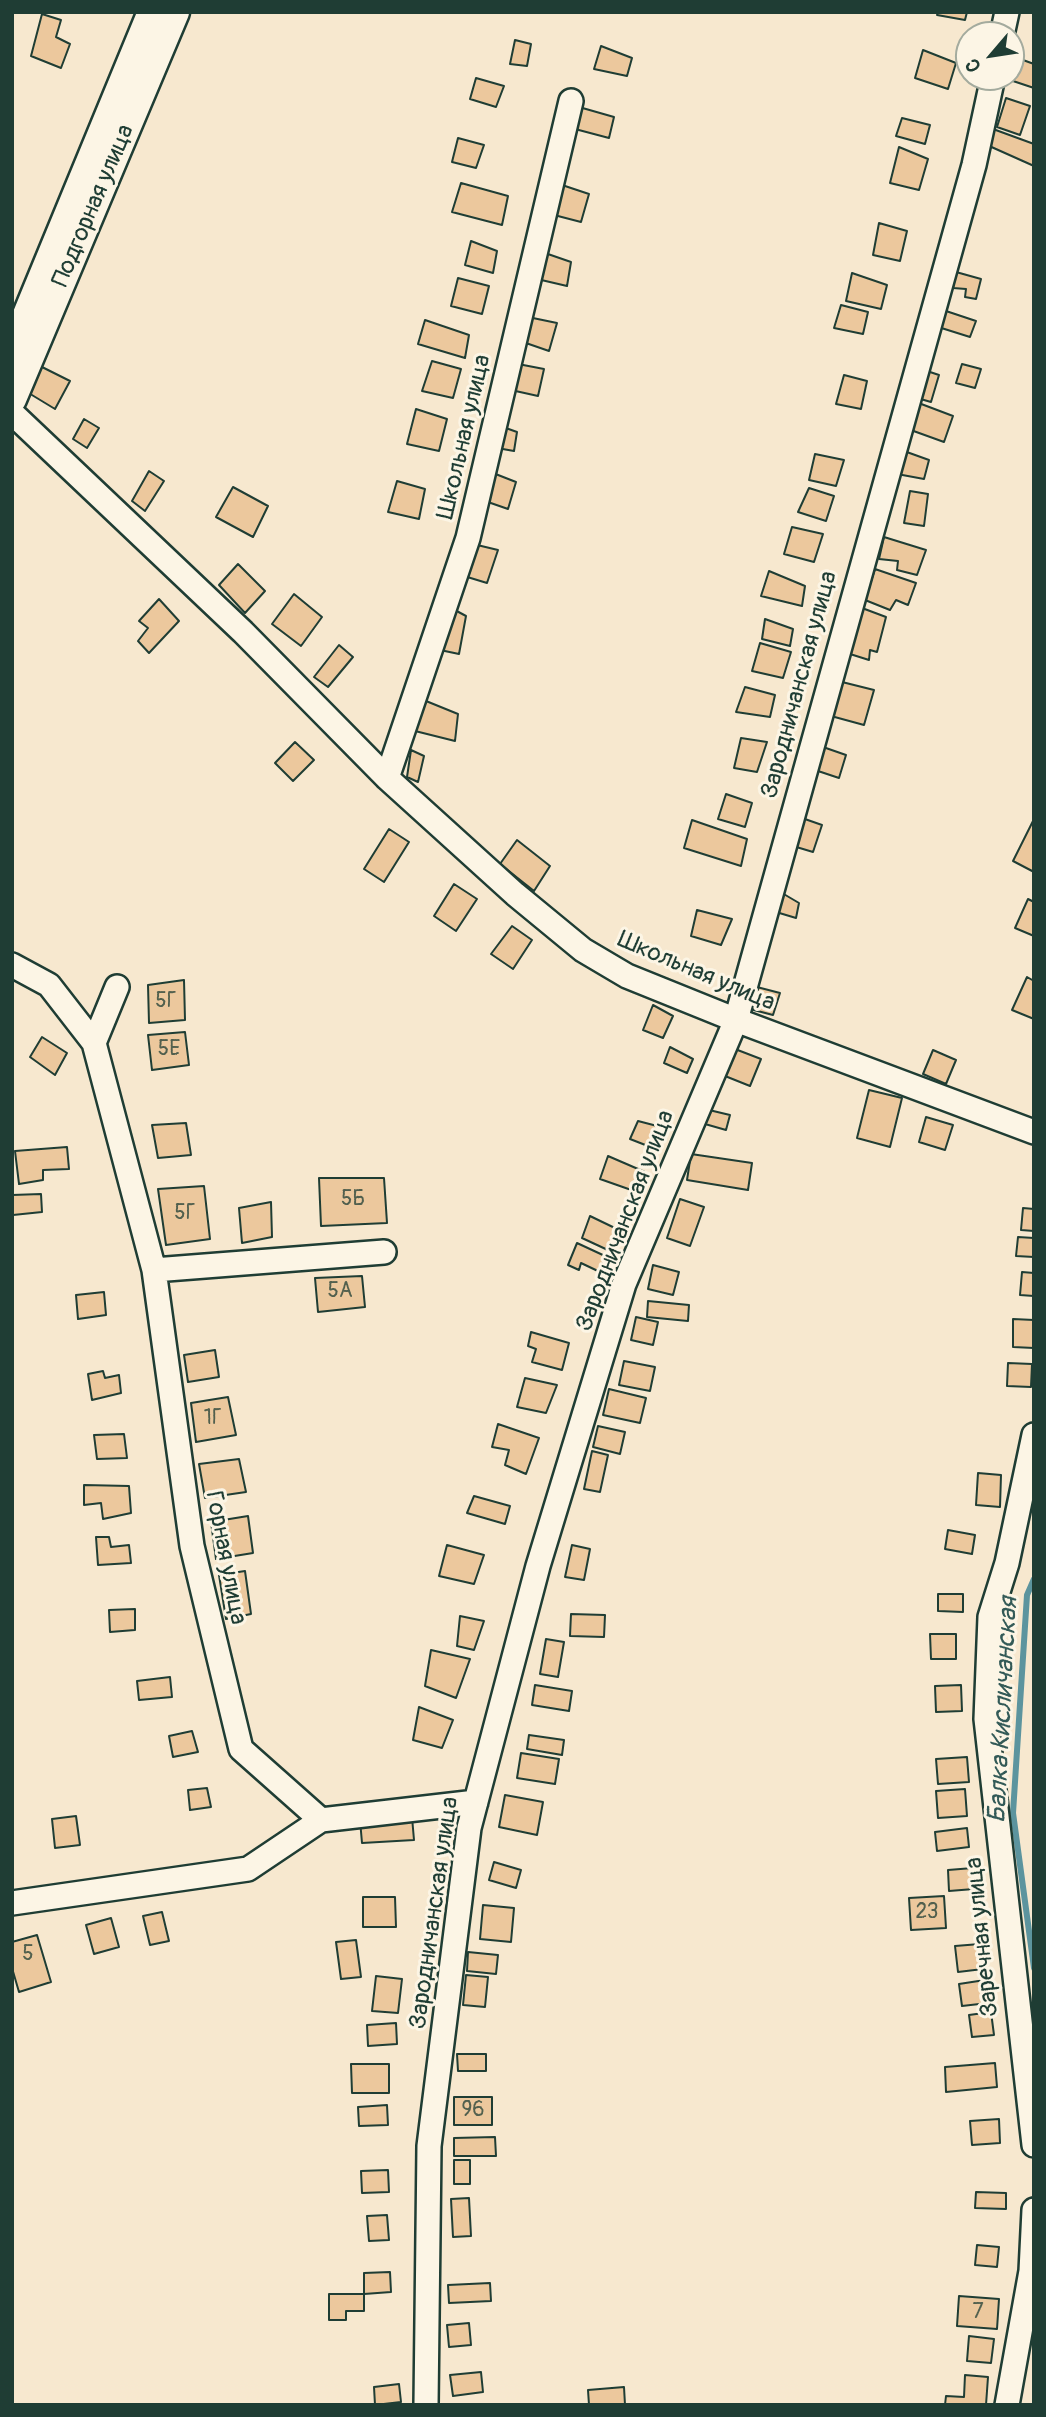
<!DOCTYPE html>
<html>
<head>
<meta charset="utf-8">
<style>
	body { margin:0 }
	#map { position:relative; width:1046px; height:2417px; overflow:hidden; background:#f7e8cf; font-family:Pangolin,sans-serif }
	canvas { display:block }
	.frame { position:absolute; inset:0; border:14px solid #1f3d34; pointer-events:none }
	.north { position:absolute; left:955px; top:21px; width:70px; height:70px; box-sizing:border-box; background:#fcf5e5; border:2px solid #a4ab9e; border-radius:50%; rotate:241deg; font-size:19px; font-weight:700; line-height:28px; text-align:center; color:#1f3d34 }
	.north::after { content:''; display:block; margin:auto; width:24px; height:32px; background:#1f3d34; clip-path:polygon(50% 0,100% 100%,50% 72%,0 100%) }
</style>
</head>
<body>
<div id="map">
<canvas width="1046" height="2417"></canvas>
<div class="frame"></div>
<div class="north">С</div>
</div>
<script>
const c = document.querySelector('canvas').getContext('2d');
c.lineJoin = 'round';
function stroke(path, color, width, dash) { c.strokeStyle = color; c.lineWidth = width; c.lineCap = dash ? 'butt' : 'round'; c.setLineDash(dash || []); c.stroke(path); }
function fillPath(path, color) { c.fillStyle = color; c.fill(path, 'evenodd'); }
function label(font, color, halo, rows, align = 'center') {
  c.font = font + ' Pangolin,sans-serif'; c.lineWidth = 6; c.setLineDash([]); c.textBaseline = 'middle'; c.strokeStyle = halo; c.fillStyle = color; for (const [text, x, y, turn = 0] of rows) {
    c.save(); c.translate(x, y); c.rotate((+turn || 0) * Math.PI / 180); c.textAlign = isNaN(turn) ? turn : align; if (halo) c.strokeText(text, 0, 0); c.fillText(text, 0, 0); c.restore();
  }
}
stroke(new Path2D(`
	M1034 1579 1027 1595 1013 1813 1034 1968`), '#5c949e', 6);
const building = new Path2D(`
	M938 12H967L965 20 937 15Z
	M42 14 61 20 56 37 70 44 61 68 31 56Z
	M515 40 531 44 527 66 510 64Z
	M601 46 632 58 627 76 594 69Z
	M923 50 956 63 948 89 915 78Z
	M1012 56 1034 64V88L1007 79 1011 77Z
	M476 78 504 86 496 107 470 99Z
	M1006 98 1030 106 1020 135 997 127Z
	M579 107 614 117 609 138 575 129Z
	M902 118 930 125 925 144 896 136Z
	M993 129 1034 144V166L987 145Z
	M458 138 484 145 476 168 452 162Z
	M899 147 928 159 919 190 890 183Z
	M461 183 508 196 502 225 452 212Z
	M562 185 589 194 581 222 554 215Z
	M879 223 907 231 900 261 873 255Z
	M471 241 497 251 493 273 465 265Z
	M545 253 571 262 567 286 537 279Z
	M956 272 981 279 976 299 965 297 966 289 953 288Z
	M852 273 887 285 881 309 846 301Z
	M458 278 489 286 482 314 451 306Z
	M841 305 868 312 863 334 834 328Z
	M940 309 976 321 970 337 935 326Z
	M528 317 557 323 549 351 523 342Z
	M425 320 469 335 465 358 418 344Z
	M432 361 461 369 453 398 422 391Z
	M518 364 544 369 538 396 511 390Z
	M962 364 981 369 975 388 956 383Z
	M40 366 70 381 55 409 27 392Z
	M924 370 939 375 931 402 917 398Z
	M844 375 867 381 861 409 836 404Z
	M916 402 953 416 944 442 908 429Z
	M416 409 447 419 439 451 407 444Z
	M84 419 99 428 87 448 73 439Z
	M503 427 517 432 514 451 497 448Z
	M904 451 929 460 924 479 897 474Z
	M815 454 844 460 836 486 809 480Z
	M149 471 164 481 145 511 132 501Z
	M493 473 516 482 508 509 485 501Z
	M397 481 425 489 419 519 388 512Z
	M233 487 268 506 253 537 216 517Z
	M809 488 834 496 826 521 798 512Z
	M910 491 928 494 924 526 904 523Z
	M792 527 823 534 814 562 784 554Z
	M884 537 926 550 917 575 897 570 898 561 879 559Z
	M473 544 498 550 487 583 464 576Z
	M238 564 265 591 245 613 219 585Z
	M875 569 916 583 908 605 896 600 890 610 865 600Z
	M769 571 805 586 802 606 761 596Z
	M294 594 322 617 301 646 272 624Z
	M159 599 179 621 149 653 138 641 148 628 139 621Z
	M862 608 886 617 877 652 870 650 869 660 850 654Z
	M453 609 466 616 459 654 440 650Z
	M765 619 793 629 790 646 762 639Z
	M760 643 791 652 783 678 752 671Z
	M339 645 353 657 328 687 314 677Z
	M842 682 874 690 864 725 831 716Z
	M745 687 775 695 770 717 736 712Z
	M426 701 458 714 455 741 415 731Z
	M741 738 767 742 757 772 734 768Z
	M295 742 314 760 293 781 275 763Z
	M823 747 846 755 839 778 815 770Z
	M411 750 424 756 418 782 407 777Z
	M726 794 752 803 745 827 718 819Z
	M802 818 822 825 813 852 793 846Z
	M692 820 747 839 741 866 684 848Z
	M1033 821H1034V872L1013 861Z
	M389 829 409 842 384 882 364 869Z
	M517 840 550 866 534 891 500 864Z
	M454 884 477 899 456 931 434 916Z
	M782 893 799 903 796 918 776 912Z
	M1028 899 1034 902V936L1015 928Z
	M697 910 732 919 721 945 691 936Z
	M512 926 532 940 513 969 491 954Z
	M1027 977 1034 981V1019L1012 1010Z
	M184 980 185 1020 149 1023 148 985Z
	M753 986 780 993 773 1015 746 1008Z
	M653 1005 673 1016 663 1038 643 1030Z
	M185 1032 189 1065 152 1070 148 1035Z
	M42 1037 67 1053 55 1075 30 1057Z
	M670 1047 693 1059 687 1073 664 1063Z
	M735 1049 761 1059 750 1086 725 1076Z
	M933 1050 956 1060 946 1084 923 1074Z
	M869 1090 902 1098 890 1147 857 1138Z
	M709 1110 730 1115 726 1130 705 1124Z
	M926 1117 953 1125 945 1150 919 1142Z
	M638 1121 661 1127 653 1148 630 1139Z
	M186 1123 191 1155 158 1158 152 1125Z
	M67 1147 69 1169 43 1170V1180L19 1184 15 1151Z
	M691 1154 752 1163 748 1190 687 1180Z
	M608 1156 645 1172 637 1192 600 1179Z
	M319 1178H384L387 1223 321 1226Z
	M204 1186 210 1239 166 1245 158 1189Z
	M41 1194 42 1212 13 1215 12 1195Z
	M680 1199 704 1207 690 1246 667 1238Z
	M271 1202 272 1237 242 1243 239 1208Z
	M1023 1208 1034 1209V1231L1021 1230Z
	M590 1216 619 1230 610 1251 582 1238Z
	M1018 1237 1034 1238V1257L1016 1256Z
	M577 1243 605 1256 600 1272 581 1263 579 1270 568 1265Z
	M653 1265 679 1272 673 1295 648 1289Z
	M1022 1272 1034 1273V1296L1020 1295Z
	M362 1276 365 1307 318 1312 315 1278Z
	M104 1292 106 1315 78 1319 76 1295Z
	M648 1301 689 1305 688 1321 647 1317Z
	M636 1317 658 1322 653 1345 631 1340Z
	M1013 1319 1034 1320V1348L1013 1347Z
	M531 1332 569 1343 562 1370 532 1362 536 1349 528 1346Z
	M215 1350 219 1377 188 1382 184 1355Z
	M624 1361 655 1367 650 1391 619 1385Z
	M1008 1363 1032 1364 1031 1387 1007 1386Z
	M103 1371 105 1378 119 1375 121 1393 92 1400 88 1374Z
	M525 1378 557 1385 546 1413 517 1407Z
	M609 1389 646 1398 640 1423 603 1415Z
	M228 1397 236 1435 196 1442 191 1403Z
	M498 1424 539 1438 526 1474 505 1465 509 1450 492 1447Z
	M598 1426 625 1432 620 1454 593 1447Z
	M124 1434 127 1458 97 1459 94 1435Z
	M592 1451 608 1455 600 1492 584 1489Z
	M239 1459 246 1492 205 1498 199 1464Z
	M978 1473 1001 1475 1000 1507 976 1505Z
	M84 1485 129 1486 131 1513 103 1519 101 1503 84 1505Z
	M474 1496 510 1506 505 1524 467 1513Z
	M248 1516 253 1553 216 1559 211 1522Z
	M948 1530 975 1535 972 1554 945 1549Z
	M96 1537H109L111 1547 129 1545 131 1563 98 1565Z
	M447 1545 484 1555 474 1584 439 1576Z
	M572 1545 590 1549 584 1580 565 1577Z
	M245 1571 251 1614 226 1619 219 1575Z
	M938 1594H963V1612L938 1611Z
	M135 1609V1630L110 1632 109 1610Z
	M571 1614 605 1615 604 1637 570 1636Z
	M460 1616 484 1621 474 1650 457 1646Z
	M930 1634H956V1659H931Z
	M546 1639 564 1642 558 1677 540 1674Z
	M431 1650 470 1659 456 1698 425 1686Z
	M170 1677 172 1697 139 1700 137 1681Z
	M535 1685 572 1691 569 1711 532 1705Z
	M961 1685 962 1711 936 1712 935 1686Z
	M419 1707 453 1720 442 1748 413 1740Z
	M192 1731 198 1752 173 1757 169 1736Z
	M529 1735 564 1740 562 1755 527 1749Z
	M521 1753 559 1759 555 1784 517 1778Z
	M967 1757 969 1782 938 1784 936 1759Z
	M207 1788 211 1807 190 1810 188 1790Z
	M965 1789 967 1816 938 1818 936 1791Z
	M505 1795 543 1802 537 1835 499 1827Z
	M76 1816 80 1845 55 1848 52 1819Z
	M412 1817 414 1840 362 1843 360 1820Z
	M967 1828 969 1847 937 1851 935 1832Z
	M494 1862 521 1870 516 1888 489 1880Z
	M973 1868 974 1889 949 1891 948 1870Z
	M944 1896 946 1928 911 1930 909 1898Z
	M363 1897H395L396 1927H363Z
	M483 1905 514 1908 511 1942 480 1939Z
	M162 1912 169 1941 150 1945 143 1916Z
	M111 1918 119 1947 94 1954 86 1925Z
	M37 1935 51 1982 19 1992 12 1968V1942Z
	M356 1940 361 1977 341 1979 336 1942Z
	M980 1944 983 1969 958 1972 955 1946Z
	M468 1952 498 1955 496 1974 467 1971Z
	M466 1975 488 1977 485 2007 463 2005Z
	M376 1976 402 1979 398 2013 372 2011Z
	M985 1980 988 2003 962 2006 959 1984Z
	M991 2012 994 2035 972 2037 969 2015Z
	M396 2023 397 2044 368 2046 367 2025Z
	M457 2054H486V2071H458Z
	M995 2063 997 2087 946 2092 945 2067Z
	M351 2064H389V2093H352Z
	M454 2097H492V2125H454Z
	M387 2105 388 2125 359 2126 358 2107Z
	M999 2119 1000 2143 972 2145 970 2121Z
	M495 2137 496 2156H454V2138Z
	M454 2160H470V2184H454Z
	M388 2170 389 2192 362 2193 361 2171Z
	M976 2192 1006 2193V2209L975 2208Z
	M469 2198 471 2236 453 2237 451 2199Z
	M387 2215 389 2240 369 2241 367 2216Z
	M977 2245 999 2247 997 2267 975 2265Z
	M390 2272 391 2292 364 2294V2273Z
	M490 2283 491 2301 449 2303 448 2285Z
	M329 2294H364V2311H346V2320H329Z
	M959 2296 999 2299 997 2329 957 2326Z
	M469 2323 471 2345 449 2347 447 2325Z
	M969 2336 994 2339 991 2363 967 2361Z
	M481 2372 483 2392 453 2396 450 2375Z
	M965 2375 988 2377 986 2405H945L946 2396 964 2397Z
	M399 2384 401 2402 375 2405 374 2387Z
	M624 2387 625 2405H589L588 2390Z`);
fillPath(building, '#ecc89d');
stroke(building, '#1f3d34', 2);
const minor = new Path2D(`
	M1002 35 1007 12
	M12 413 243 632 387 778 515 894 583 950 627 976 736 1020 1034 1132
	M387 778 468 538 571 101
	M12 965 49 985 94 1043 154 1270 192 1546 241 1749 321 1820
	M94 1043 117 987
	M154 1270 384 1252
	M1034 1435 1007 1563 990 1617 986 1719 1034 2145
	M12 1903 248 1869 321 1820 476 1802
	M426 2405 429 2146 469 1828 538 1566 624 1284 736 1020 974 165 993 77
	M1007 2405 1031 2271 1034 2210`);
const tertiary = new Path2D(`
	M12 351 152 12
	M12 399 175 12`);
stroke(minor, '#1f3d34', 28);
stroke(tertiary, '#1f3d34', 33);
stroke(minor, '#fcf5e5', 23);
stroke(tertiary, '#fcf5e5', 28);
label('21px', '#52604e', null, [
	["5Г",166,1002],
	["5Е",169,1050],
	["5Б",353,1200],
	["5Г",185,1214],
	["5А",340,1292],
	["1Г",213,1419],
	["23",927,1913],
	["5",28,1955],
	["96",473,2111],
	["7",978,2313]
]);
label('24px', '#1f3d34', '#fcf5e5', [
	["Подгорная улица",94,206,-67],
	["Школьная улица",465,437,-77],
	["Зародничанская улица",800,685,-75],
	["Школьная улица",696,972,23],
	["Зародничанская улица",626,1221,-69],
	["Горная улица",225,1558,79],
	["Зародничанская улица",435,1913,-82],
	["Заречная улица",983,1937,-96]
]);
label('italic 26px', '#335a57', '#fcf5e5', [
	["Балка Кисличанская",1004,1710,-87]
]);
</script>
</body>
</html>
